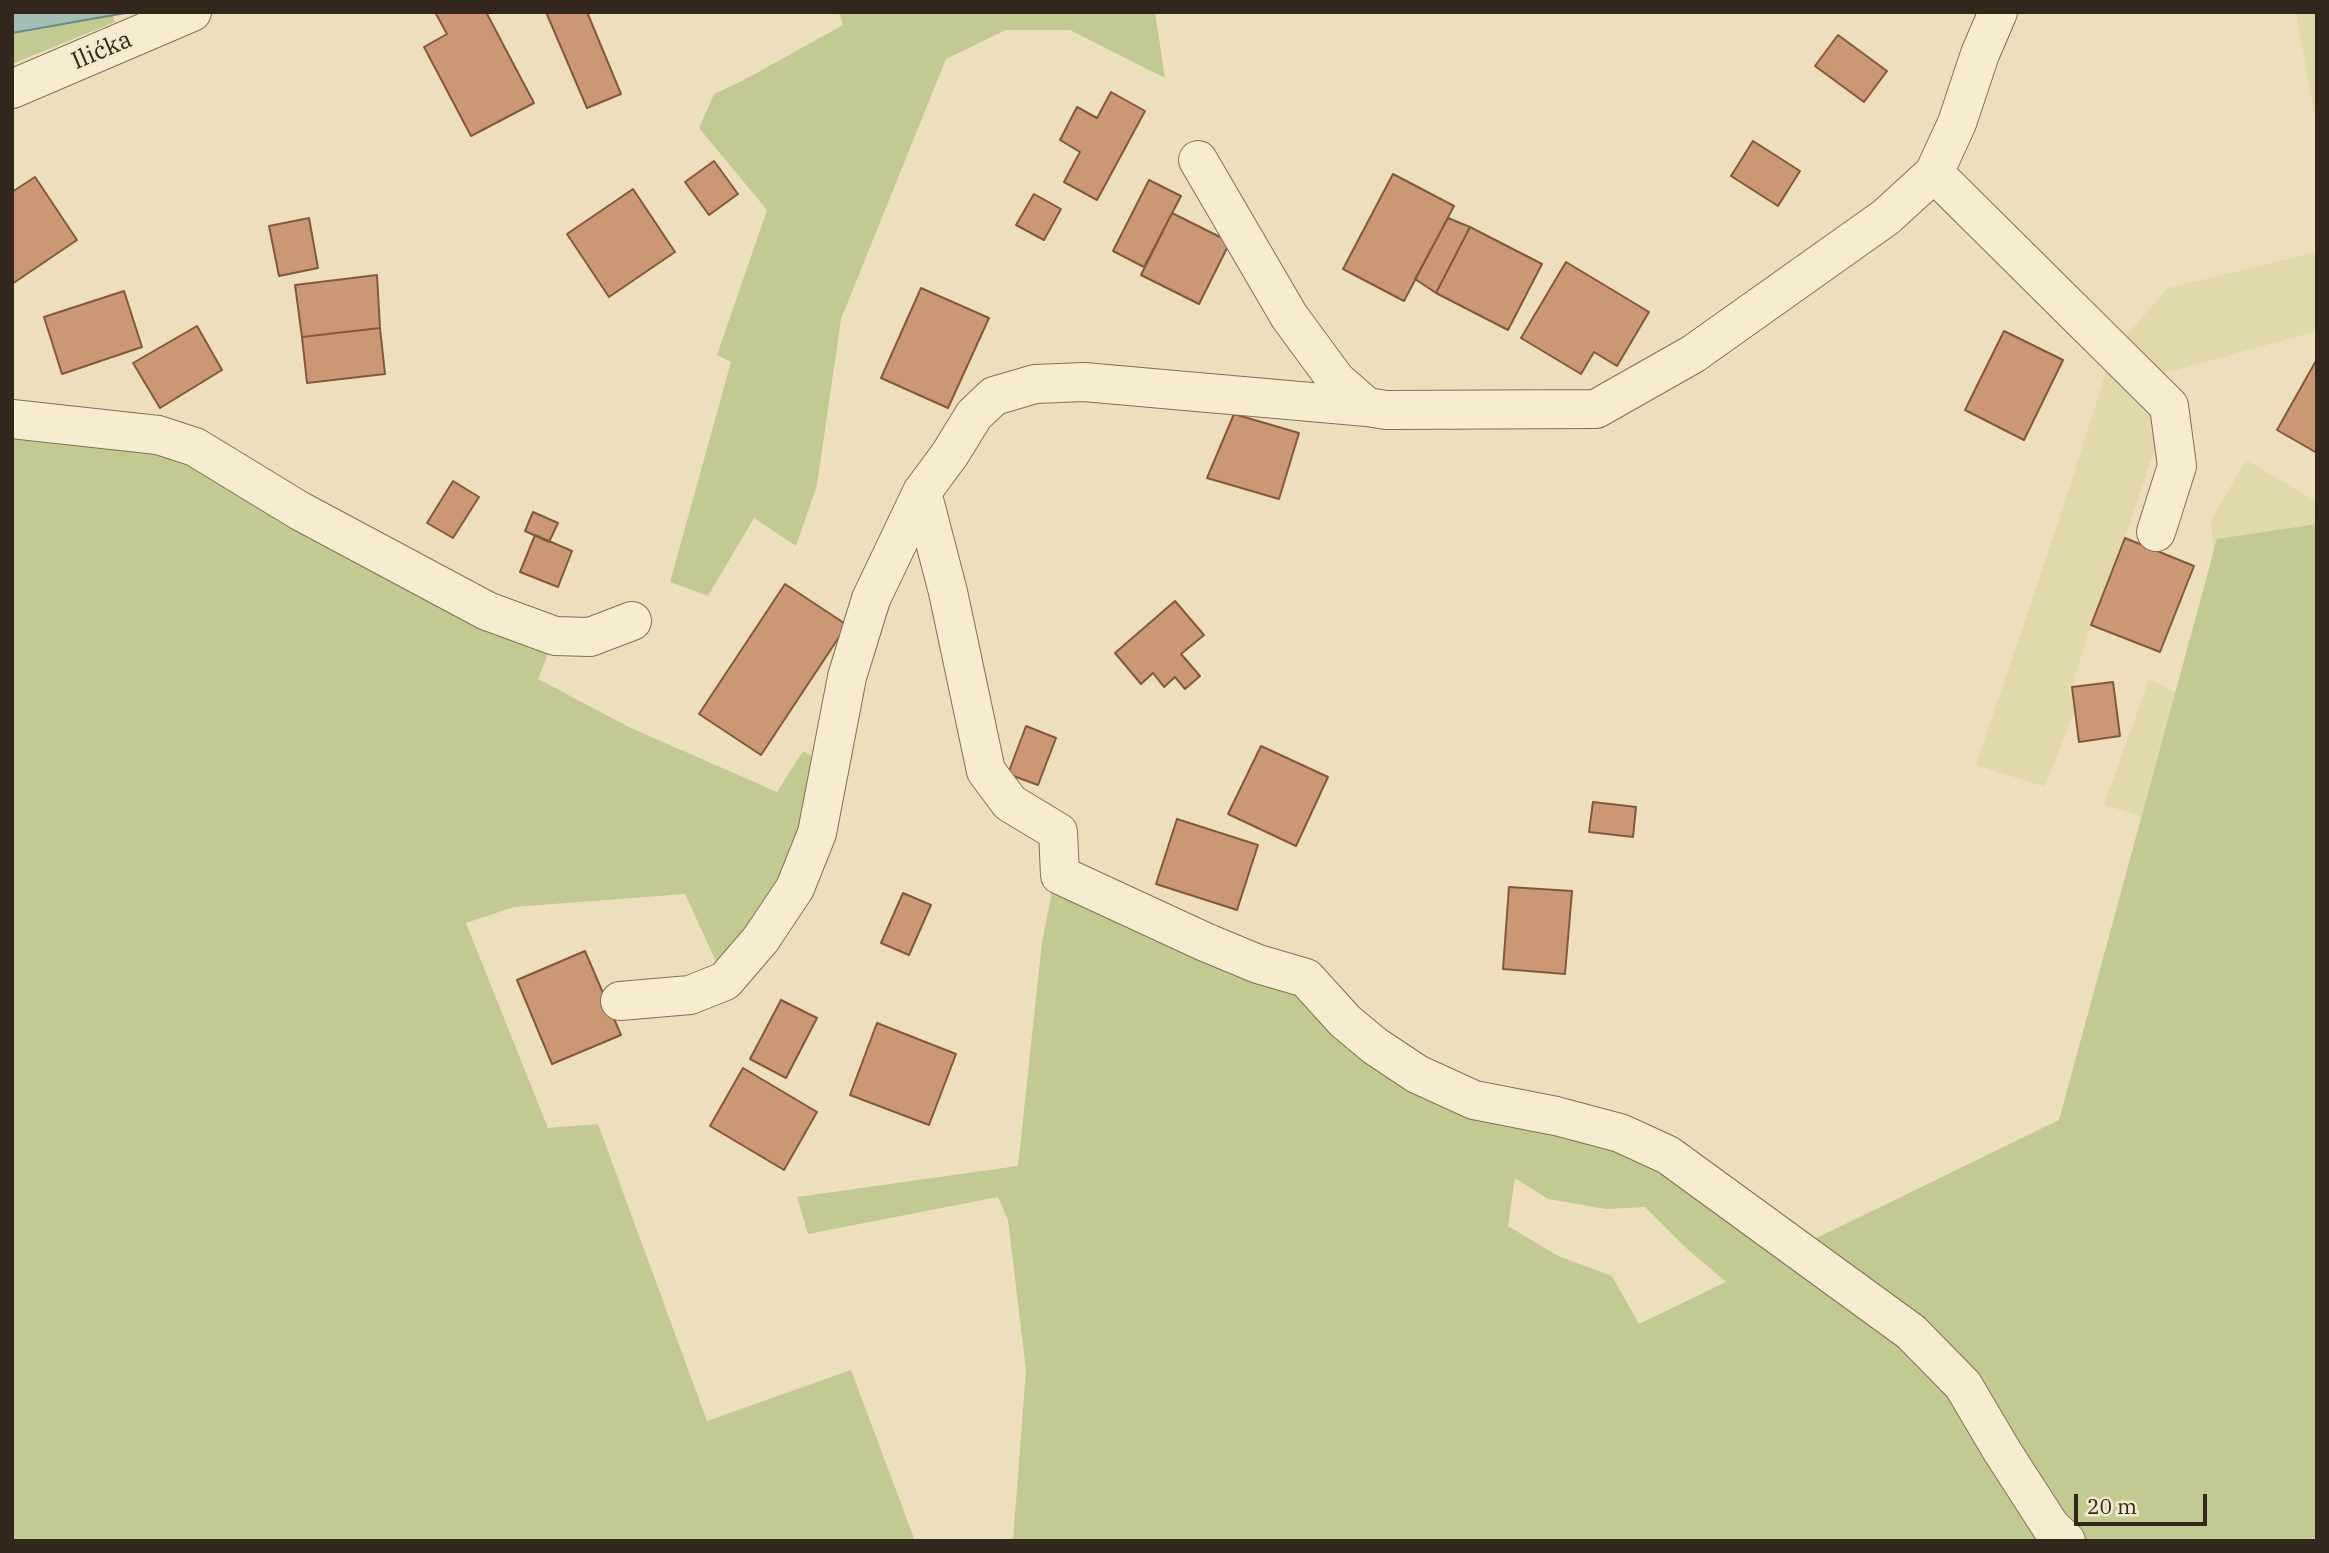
<!DOCTYPE html>
<html>
<head>
<meta charset="utf-8">
<style>
	body { margin:0 }
	#map { position:relative; width:2329px; height:1553px; overflow:hidden; background:#eddfbd; font-family:"IBM Plex Serif",serif }
	canvas { display:block }
	.frame { position:absolute; inset:0; border:14px solid #33271b; pointer-events:none }
	.scale { position:absolute; left:2074px; top:1494px; width:133px; height:32px; box-sizing:border-box; border:4px solid #33271b; border-top:0; padding-left:9px; font-size:21px; line-height:24px; white-space:nowrap; color:#33271b; -webkit-text-stroke:5px #f4e9cc; paint-order:stroke }
</style>
</head>
<body>
<div id="map">
<canvas width="2329" height="1553"></canvas>
<div class="frame"></div>
<div class="scale">20 m</div>
</div>
<script>
const c = document.querySelector('canvas').getContext('2d');
c.lineJoin = 'round';
function fillPath(path, color) { c.fillStyle = color; c.fill(path, 'evenodd'); }
function stroke(path, color, width, dash) { c.strokeStyle = color; c.lineWidth = width; c.lineCap = dash ? 'butt' : 'round'; c.setLineDash(dash || []); c.stroke(path); }
function label(font, color, halo, rows, align = 'center') {
  c.font = font + ' "IBM Plex Serif",serif'; c.lineWidth = 6; c.setLineDash([]); c.textBaseline = 'middle'; c.strokeStyle = halo; c.fillStyle = color; for (const [text, x, y, turn = 0] of rows) {
    c.save(); c.translate(x, y); c.rotate((+turn || 0) * Math.PI / 180); c.textAlign = isNaN(turn) ? turn : align; if (halo) c.strokeText(text, 0, 0); c.fillText(text, 0, 0); c.restore();
  }
}
fillPath(new Path2D(`
	M2296 12H2317V121L2313 108Z
	M2317 252V331L2173 371 2138 374 2169 406 2125 538 2091 625 2072 687 2075 710 2045 787 1976 765 2060 517 2113 350 2168 288Z
	M2246 460 2314 500 2317 497V666L2257 851 2104 805 2149 679 2204 706 2224 682 2211 520Z`), '#e2d9aa');
fillPath(new Path2D(`
	M839 12H1155L1165 78 1070 30H1006L946 59 841 319 817 485 796 546 754 518 708 596 670 582 731 362 717 355 767 210 699 128 714 94 742 81 843 25Z
	M113 15 115 22 12 64V33Z
	M12 419 158 435 555 636 538 679 631 728 777 792 803 751 829 766 820 820 725 981 685 894 514 907 466 923 548 1128 598 1124 707 1421 851 1370 915 1541H12Z
	M2317 524V1541H1013L1026 1370 1008 1220 998 1197 808 1234 797 1197 1018 1166 1042 942 1053 887 1258 964 1375 1046 1620 1133 1796 1248 2059 1120 2217 539ZM1515 1178 1548 1199 1606 1209 1645 1207 1685 1247 1726 1282 1639 1324 1612 1276 1558 1256 1508 1226Z`), '#c3ca91');
const water = new Path2D(`
	M12 12H131L12 33Z`);
fillPath(water, '#a1beb5');
stroke(water, '#698b83', 2);
const building = new Path2D(`
	M435 12H486L534 103 471 136 424 47 447 34Z
	M546 12H587L621 94 587 108Z
	M1838 35 1887 71 1864 102 1815 66Z
	M1111 92 1145 111 1097 200 1064 182 1080 152 1060 140 1077 107 1097 118Z
	M1753 141 1800 171 1778 206 1731 176Z
	M714 161 738 194 709 215 685 182Z
	M1393 174 1454 206 1404 301 1343 269Z
	M35 177 77 240 12 284V192Z
	M1149 180 1181 196 1144 267 1113 251Z
	M633 189 675 252 609 297 567 234Z
	M1034 194 1061 209 1044 240 1016 225Z
	M1172 213 1230 242 1199 304 1141 275Z
	M309 218 318 268 279 276 269 226Z
	M1448 218 1470 227 1436 293 1415 279Z
	M1470 227 1542 264 1508 330 1436 293Z
	M1566 262 1649 312 1617 366 1594 352 1581 374 1521 338Z
	M377 275 380 328 302 337 295 285Z
	M921 288 989 318 948 408 881 378Z
	M124 291 142 347 62 374 44 317Z
	M197 326 222 370 160 408 133 363Z
	M380 328 385 374 307 383 302 337Z
	M2004 331 2063 360 2024 440 1965 410Z
	M2317 359V453L2277 430Z
	M1234 414 1299 433 1279 499 1207 478Z
	M453 481 479 497 453 538 427 523Z
	M533 512 558 523 549 542 525 531Z
	M535 535 572 551 558 587 520 572Z
	M2125 538 2194 566 2160 652 2091 625Z
	M785 584 847 625 761 755 699 714Z
	M1175 601 1204 635 1181 654 1200 676 1185 689 1175 677 1164 687 1153 673 1141 684 1115 653Z
	M2113 682 2120 736 2079 742 2072 687Z
	M1026 726 1056 738 1038 785 1008 774Z
	M1261 746 1328 777 1296 846 1228 814Z
	M1593 802 1636 807 1633 837 1589 832Z
	M1177 819 1258 845 1237 910 1156 884Z
	M1509 887 1572 891 1565 974 1503 969Z
	M903 893 931 905 909 955 881 943Z
	M585 951 621 1035 552 1064 517 980Z
	M781 1000 817 1018 786 1078 750 1059Z
	M877 1023 956 1054 929 1125 850 1095Z
	M743 1068 817 1112 784 1170 710 1126Z`);
fillPath(building, '#cb9873');
stroke(building, '#83593d', 2);
const street = new Path2D(`
	M12 89 192 12
	M1198 160 1289 316 1336 380 1367 407
	M1934 173 2169 406 2177 466 2156 532
	M12 419 158 435 195 447 300 511 487 611 555 636 590 637 632 621
	M922 492 948 592 986 771 1010 803 1058 832 1060 875 1205 942 1258 964 1306 978 1345 1021 1375 1046 1417 1074 1474 1100 1556 1116 1620 1133 1668 1155 1911 1332 1963 1385 2002 1451 2051 1527 2066 1541
	M620 1001 690 995 725 981 761 939 795 888 817 833 847 677 871 599 922 492 950 454 974 415 994 396 1035 384 1084 382 1367 407 1386 410 1596 409 1693 354 1886 217 1934 173 1957 123 1980 54 1998 12`);
stroke(street, '#846f56', 40);
stroke(street, '#f8ecd0', 38);
label('24px', '#33271b', '#f4e9cc', [
	["Ilićka",102,51,-23]
]);
</script>
</body>
</html>
